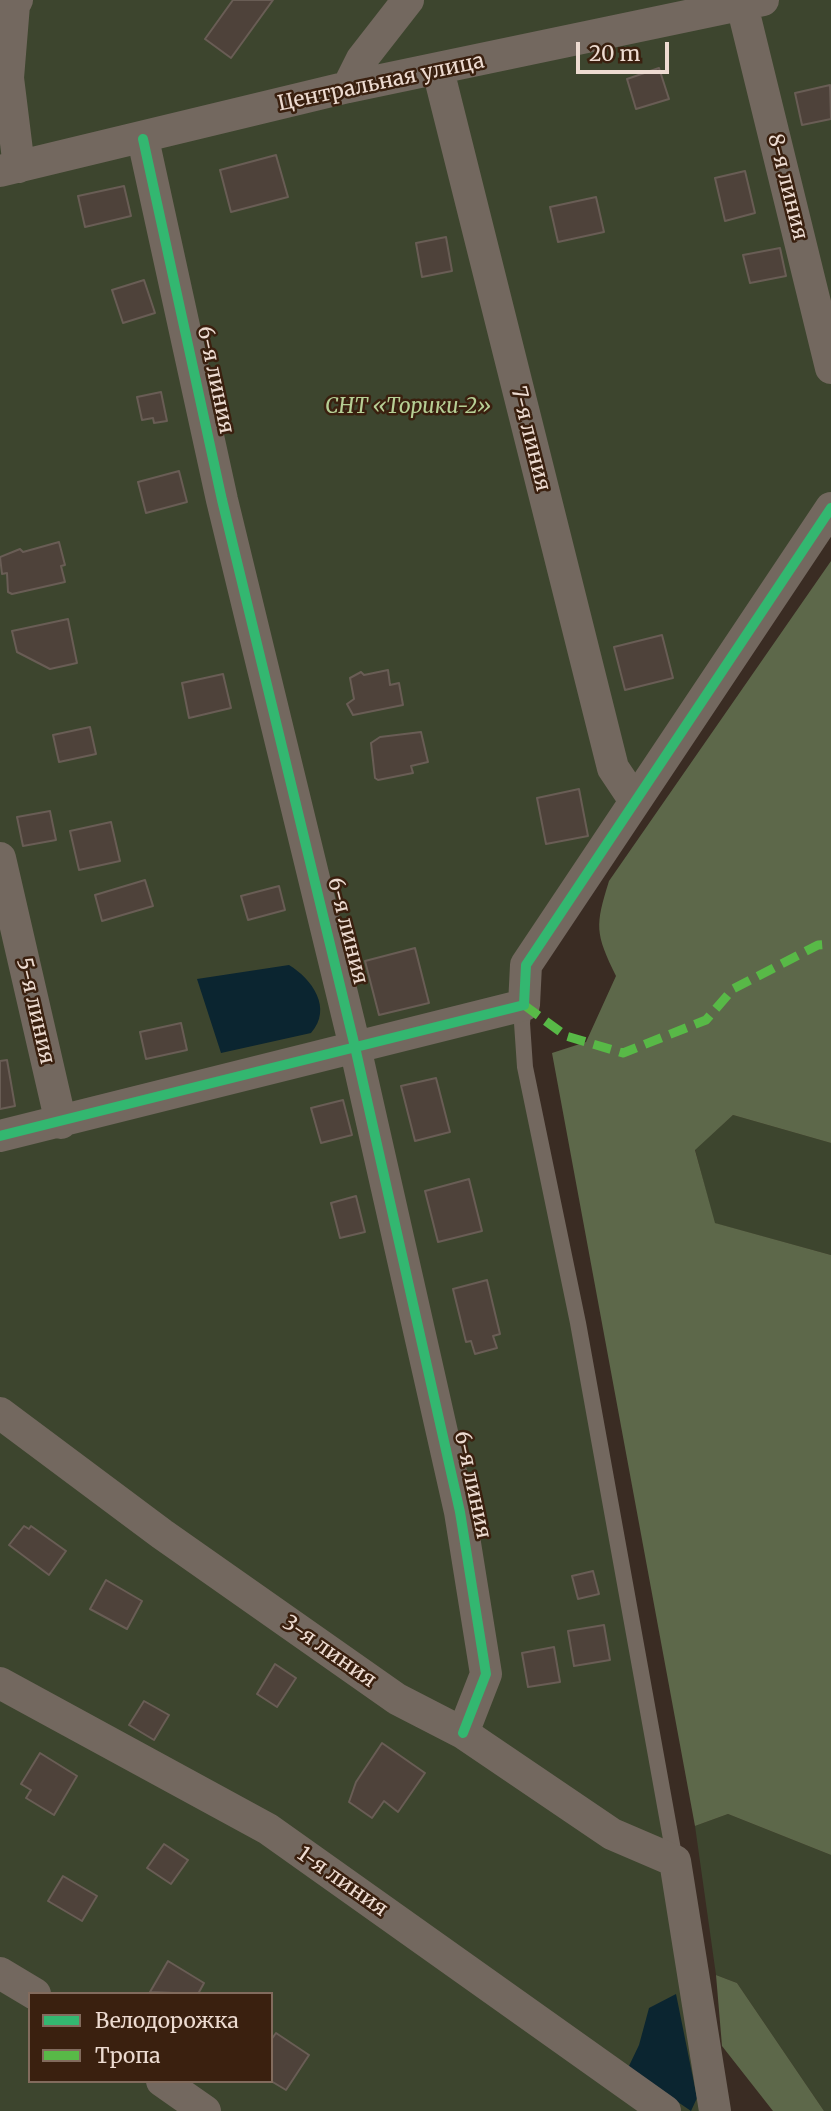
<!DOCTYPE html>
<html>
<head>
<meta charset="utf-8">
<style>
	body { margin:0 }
	#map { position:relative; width:831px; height:2111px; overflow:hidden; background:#3a2c23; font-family:Merriweather,serif }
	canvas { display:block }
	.legend { position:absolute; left:28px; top:1992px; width:245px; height:91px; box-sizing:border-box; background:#3a200f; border:2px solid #826b5d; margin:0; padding:9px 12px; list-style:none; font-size:21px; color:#eddbd1 }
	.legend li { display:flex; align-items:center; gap:14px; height:35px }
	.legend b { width:35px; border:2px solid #826b5d }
	.scale { position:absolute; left:576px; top:42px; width:93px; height:32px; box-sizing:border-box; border:4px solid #eddbd1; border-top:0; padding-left:9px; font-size:21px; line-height:24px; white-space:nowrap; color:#eddbd1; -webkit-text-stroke:5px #3a200f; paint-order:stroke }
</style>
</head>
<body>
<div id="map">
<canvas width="831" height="2111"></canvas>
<ul class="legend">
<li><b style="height:9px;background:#33b770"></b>Велодорожка</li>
<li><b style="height:9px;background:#58b947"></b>Тропа</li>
</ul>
<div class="scale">20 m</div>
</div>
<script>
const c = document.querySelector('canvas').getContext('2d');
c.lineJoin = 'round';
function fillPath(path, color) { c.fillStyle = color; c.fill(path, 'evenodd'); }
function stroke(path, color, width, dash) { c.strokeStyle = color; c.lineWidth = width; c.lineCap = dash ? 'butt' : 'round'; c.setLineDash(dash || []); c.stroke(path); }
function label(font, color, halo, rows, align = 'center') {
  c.font = font + ' Merriweather,serif'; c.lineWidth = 5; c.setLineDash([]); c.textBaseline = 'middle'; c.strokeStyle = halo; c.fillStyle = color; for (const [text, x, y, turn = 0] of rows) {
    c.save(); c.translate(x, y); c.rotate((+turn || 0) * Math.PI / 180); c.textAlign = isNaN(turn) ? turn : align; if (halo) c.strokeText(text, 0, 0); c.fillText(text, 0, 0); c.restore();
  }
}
fillPath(new Path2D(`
	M0 0H831V508L526 965 522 1023 715 2111H0ZM30 1994H271V2081H30Z
	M733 1115 831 1143V1255L714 1223 695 1149Z
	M728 1814 831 1855V2111H824L737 1983 716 1975 695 1826Z`), '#3d452e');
fillPath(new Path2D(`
	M831 561V1143L733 1115 695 1150 715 1223 831 1255V1855L728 1814 695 1826 552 1053 586 1042 616 976C595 933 595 926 609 881Z
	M716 1975 737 1983 824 2111H773L722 2046Z`), '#5d684a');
fillPath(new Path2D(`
	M289 965C312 979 333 1008 311 1033L221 1053 197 979Z
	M676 1994 697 2098 691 2111 628 2068 639 2045 649 2008Z`), '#0b2530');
const building = new Path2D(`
	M233 0H273L231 58 205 39Z
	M659 68 669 99 636 109 627 79Z
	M830 85 831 119 802 125 795 93Z
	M276 155 288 197 231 212 220 170Z
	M745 171 755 213 725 221 715 178Z
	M124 186 131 216 85 227 78 196Z
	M596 197 604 232 558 242 550 207Z
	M446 237 452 271 422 277 416 243Z
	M780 248 786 276 750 283 743 255Z
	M144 280 155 313 123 323 112 290Z
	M161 392 167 421 154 423 153 418 142 420 137 397Z
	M179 471 187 502 146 513 138 482Z
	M59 542 65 565 61 566 65 582 12 594 8 592 7 573 2 574 0 557 20 549 23 552Z
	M68 619 77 663 50 669 17 652 12 631Z
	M662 635 673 678 625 690 614 647Z
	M388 670 390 685 399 683 403 705 353 715 347 704 354 699 350 678 361 672 364 675Z
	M223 674 231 708 189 718 182 683Z
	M90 727 96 754 59 762 53 735Z
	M421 732 428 762 411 766 413 773 378 780 375 778 371 743 380 737Z
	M579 789 588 836 546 844 537 798Z
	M50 811 56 840 23 846 17 817Z
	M111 822 120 861 79 870 70 831Z
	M145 880 153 906 102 921 95 895Z
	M279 886 285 910 248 920 241 896Z
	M415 948 429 1003 379 1015 365 961Z
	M181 1023 187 1050 146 1059 140 1032Z
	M7 1060 15 1106 0 1109V1061Z
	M436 1078 450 1132 415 1141 401 1086Z
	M343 1100 352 1135 321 1143 311 1108Z
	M469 1179 482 1231 438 1242 425 1191Z
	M356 1196 365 1232 340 1238 331 1203Z
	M487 1280 500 1334 493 1336 497 1348 475 1354 471 1341 466 1342 453 1289Z
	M24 1526 29 1529 31 1526 66 1551 49 1575 9 1545Z
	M593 1571 599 1594 578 1599 572 1576Z
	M106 1580 142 1601 127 1629 90 1609Z
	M604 1625 610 1660 574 1666 568 1631Z
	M554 1647 560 1682 528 1687 522 1653Z
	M275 1664 296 1678 277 1707 257 1694Z
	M144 1701 169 1715 154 1740 129 1725Z
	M382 1743 425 1773 398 1812 384 1801 372 1818 349 1802 356 1782Z
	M40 1753 77 1776 54 1815 26 1798 31 1790 21 1784Z
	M164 1844 188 1860 171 1884 147 1868Z
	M63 1876 97 1896 82 1921 48 1901Z
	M168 1961 204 1983 198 1994 150 1992Z
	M276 2033 309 2055 286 2090 271 2081V2040Z`);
fillPath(building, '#4e423a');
stroke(building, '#695d55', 2);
stroke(new Path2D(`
	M524 1005 522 1023 525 1067 578 1323 675 1861`), '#73685f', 16);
stroke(new Path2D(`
	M17 0 14 5 8 78 19 167
	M742 5 831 368
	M438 70 613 768 635 801
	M348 87 362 59 408 0
	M143 139 222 500 355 1047 460 1512 486 1674 463 1733
	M0 171 348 87 763 0
	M0 858 61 1123
	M0 1136 524 1005 526 965 831 508
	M0 1413 162 1534 397 1699 463 1733 612 1834 675 1861 715 2111
	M0 1683 268 1829 665 2111
	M0 1973 35 1994
	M162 2081 205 2111`), '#73685f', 32);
stroke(new Path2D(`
	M524 1005 566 1036 623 1053 706 1020 733 989 818 945 831 944`), '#58b947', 9, [18, 9]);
stroke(new Path2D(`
	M143 139 222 500 355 1047 460 1512 486 1674 463 1733
	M0 1136 524 1005 526 965 831 508`), '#33b770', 10);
label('21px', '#eddbd1', '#3a200f', [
	["Центральная улица",381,83,-12],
	["8-я линия",787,187,76],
	["6-я линия",215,380,78],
	["7-я линия",530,439,76],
	["6-я линия",347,931,76],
	["5-я линия",35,1011,77],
	["6-я линия",472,1485,78],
	["3-я линия",329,1652,35],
	["1-я линия",342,1882,35]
]);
label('italic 21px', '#b6cf95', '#3a200f', [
	["СНТ «Торики-2»",408,407]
]);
</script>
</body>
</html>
